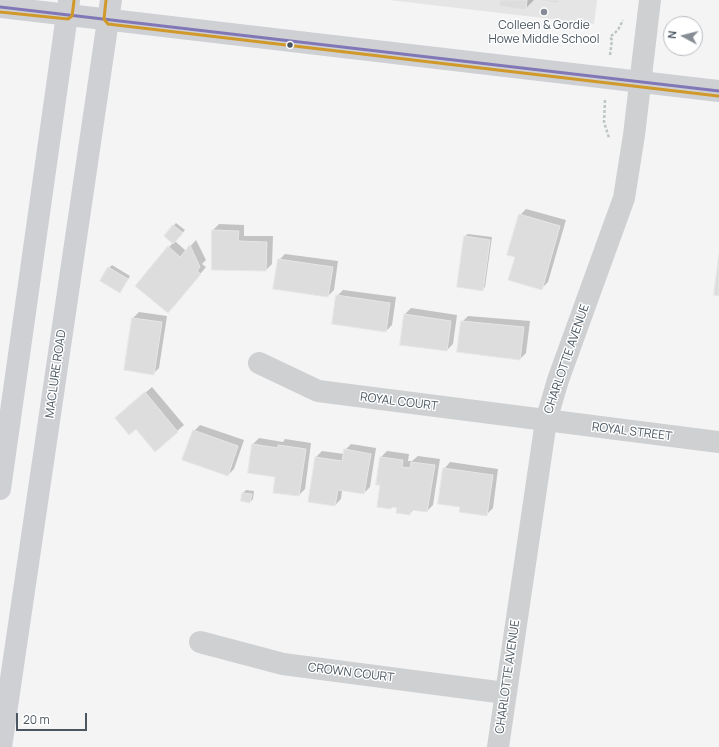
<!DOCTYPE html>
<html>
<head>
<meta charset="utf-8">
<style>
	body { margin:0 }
	#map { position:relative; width:719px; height:747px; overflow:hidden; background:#f4f4f4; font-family:Manrope,sans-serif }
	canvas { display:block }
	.north { position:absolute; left:663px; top:16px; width:40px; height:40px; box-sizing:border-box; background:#fff; border:1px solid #b7bbc0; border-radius:50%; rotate:277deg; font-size:11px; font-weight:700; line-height:16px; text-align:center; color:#4a5661 }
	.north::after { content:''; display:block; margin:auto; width:14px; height:18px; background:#868d94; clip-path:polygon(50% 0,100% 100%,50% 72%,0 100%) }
	.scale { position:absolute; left:16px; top:713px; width:71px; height:18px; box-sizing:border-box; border:2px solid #4a5661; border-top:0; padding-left:5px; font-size:12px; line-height:14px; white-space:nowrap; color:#4a5661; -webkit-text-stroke:3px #fff; paint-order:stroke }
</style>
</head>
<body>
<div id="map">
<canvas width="719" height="747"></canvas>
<div class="north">N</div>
<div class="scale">20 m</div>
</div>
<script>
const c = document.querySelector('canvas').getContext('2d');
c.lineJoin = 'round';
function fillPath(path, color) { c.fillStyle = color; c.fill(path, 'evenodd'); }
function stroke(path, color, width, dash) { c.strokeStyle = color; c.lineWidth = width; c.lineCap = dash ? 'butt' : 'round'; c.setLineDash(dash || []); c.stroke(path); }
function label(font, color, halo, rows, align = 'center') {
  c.font = font + ' Manrope,sans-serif'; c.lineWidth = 3; c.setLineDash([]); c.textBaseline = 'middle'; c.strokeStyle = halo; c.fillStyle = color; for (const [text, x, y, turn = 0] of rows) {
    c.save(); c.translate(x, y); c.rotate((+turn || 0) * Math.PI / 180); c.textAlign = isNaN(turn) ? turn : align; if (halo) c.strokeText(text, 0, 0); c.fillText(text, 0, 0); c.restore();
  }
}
fillPath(new Path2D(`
	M389 0H597L594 24Z`), '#e6e5e6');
fillPath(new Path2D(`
	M501 0H534L525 9Z
	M526 209 566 220 548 282 542 288 516 257 520 215Z
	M176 223 185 230 175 241 186 251 196 240 206 260 202 264 206 267 174 306 169 247 173 243 165 236Z
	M219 224 244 225V236H273L272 264 266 270 213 230Z
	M468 234 492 237 485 287 482 290 465 236Z
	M285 254 338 261 334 290 328 296 279 260Z
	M112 265 130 276 122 289 109 268Z
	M343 290 396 297 392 325 386 331 337 296Z
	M411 308 457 315 453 344 447 350 405 314Z
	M139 312 167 316 159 368 153 374 133 318Z
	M468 316 530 321 526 353 520 359 462 322Z
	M152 387 184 425 155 450 136 428 116 418Z
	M200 425 244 440 234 469 228 475 194 431Z
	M259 438 283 442 285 439 311 443 305 489 299 495 276 476 253 444Z
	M351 444 376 448 370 487 364 493 342 490 341 499 335 505 309 501 316 457 322 451 344 454 345 450Z
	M387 451 409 454 408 461H412L418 456 440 459 433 505 427 511 414 509 410 514 398 507 381 485V457Z
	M450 462 498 469 493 508 487 514 461 506 444 469Z
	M246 490 254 491 253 499 250 502 242 501 243 493Z`), '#0003');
const building = new Path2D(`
	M500 0H527L526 10 499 6Z
	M534 0H561L557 3Z
	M519 214 560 226 542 290 508 280 515 257 507 255Z
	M173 225 183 233 173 244 164 236Z
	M212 230 239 231 238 241 267 242 266 271 212 270Z
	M464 236 490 240 483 291 457 287Z
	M190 245 200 267 197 271 201 274 168 313 135 286 168 246 180 257Z
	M719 254V296L714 295Z
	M278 259 333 267 328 297 273 289Z
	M108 267 128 279 120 293 100 281Z
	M336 295 390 303 386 332 332 324Z
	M404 314 451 321 447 351 400 345Z
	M132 318 162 322 154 375 124 370Z
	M461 321 524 327 520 360 457 352Z
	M145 392 178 432 155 452 136 429 129 435 115 418Z
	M193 430 238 446 228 476 182 460Z
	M252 444 278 448V445L306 449 299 496 273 493 275 477 248 473Z
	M344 449 371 454 364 494 338 490 335 506 308 502 315 457 342 461Z
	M380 457 403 460 402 467 410 468 411 462 435 465 427 512 411 510 410 515 396 513 397 508 392 507 391 509 377 507 380 485H376Z
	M443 468 493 475 487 516 459 512 460 507 438 504Z
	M242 493 252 494 250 503 241 501Z`);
fillPath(building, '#ddddde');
stroke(building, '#e5e6e7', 1);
stroke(new Path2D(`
	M610 55 612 40 610 37 618 30 623 20
	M605 100 604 122 609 138`), '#bcc7c4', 2.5, [3, 2]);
stroke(new Path2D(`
	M259 363 318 391 719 442
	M200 642 283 664 505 693
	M498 747 546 421 558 380 624 198 634 135 650 0`), '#ced0d2', 22);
stroke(new Path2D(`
	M0 7 719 91
	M0 489 69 1
	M1 747 111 0`), '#ced0d4', 22);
stroke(new Path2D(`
	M0 7 719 91`), '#8177b7', 3);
stroke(new Path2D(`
	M106 0 104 19 108 24 718 96
	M0 12 68 19 72 16 74 1`), '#d0992a', 3);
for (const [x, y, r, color] of [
	[544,12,4,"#868d94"],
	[290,45,3.5,"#4a5661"]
]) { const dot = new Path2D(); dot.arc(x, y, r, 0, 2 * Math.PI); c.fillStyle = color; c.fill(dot); stroke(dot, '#fff', 1.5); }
label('12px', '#4a5661', '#fff', [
	["Colleen & Gordie",544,26],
	["Howe Middle School",544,40]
]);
label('12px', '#4a5661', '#fff', [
	["CHARLOTTE AVENUE",567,359,-71],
	["MACLURE ROAD",56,374,-82],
	["ROYAL COURT",399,402,7],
	["ROYAL STREET",632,432,7],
	["CROWN COURT",351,673,7],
	["CHARLOTTE AVENUE",508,677,-82]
]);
</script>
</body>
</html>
